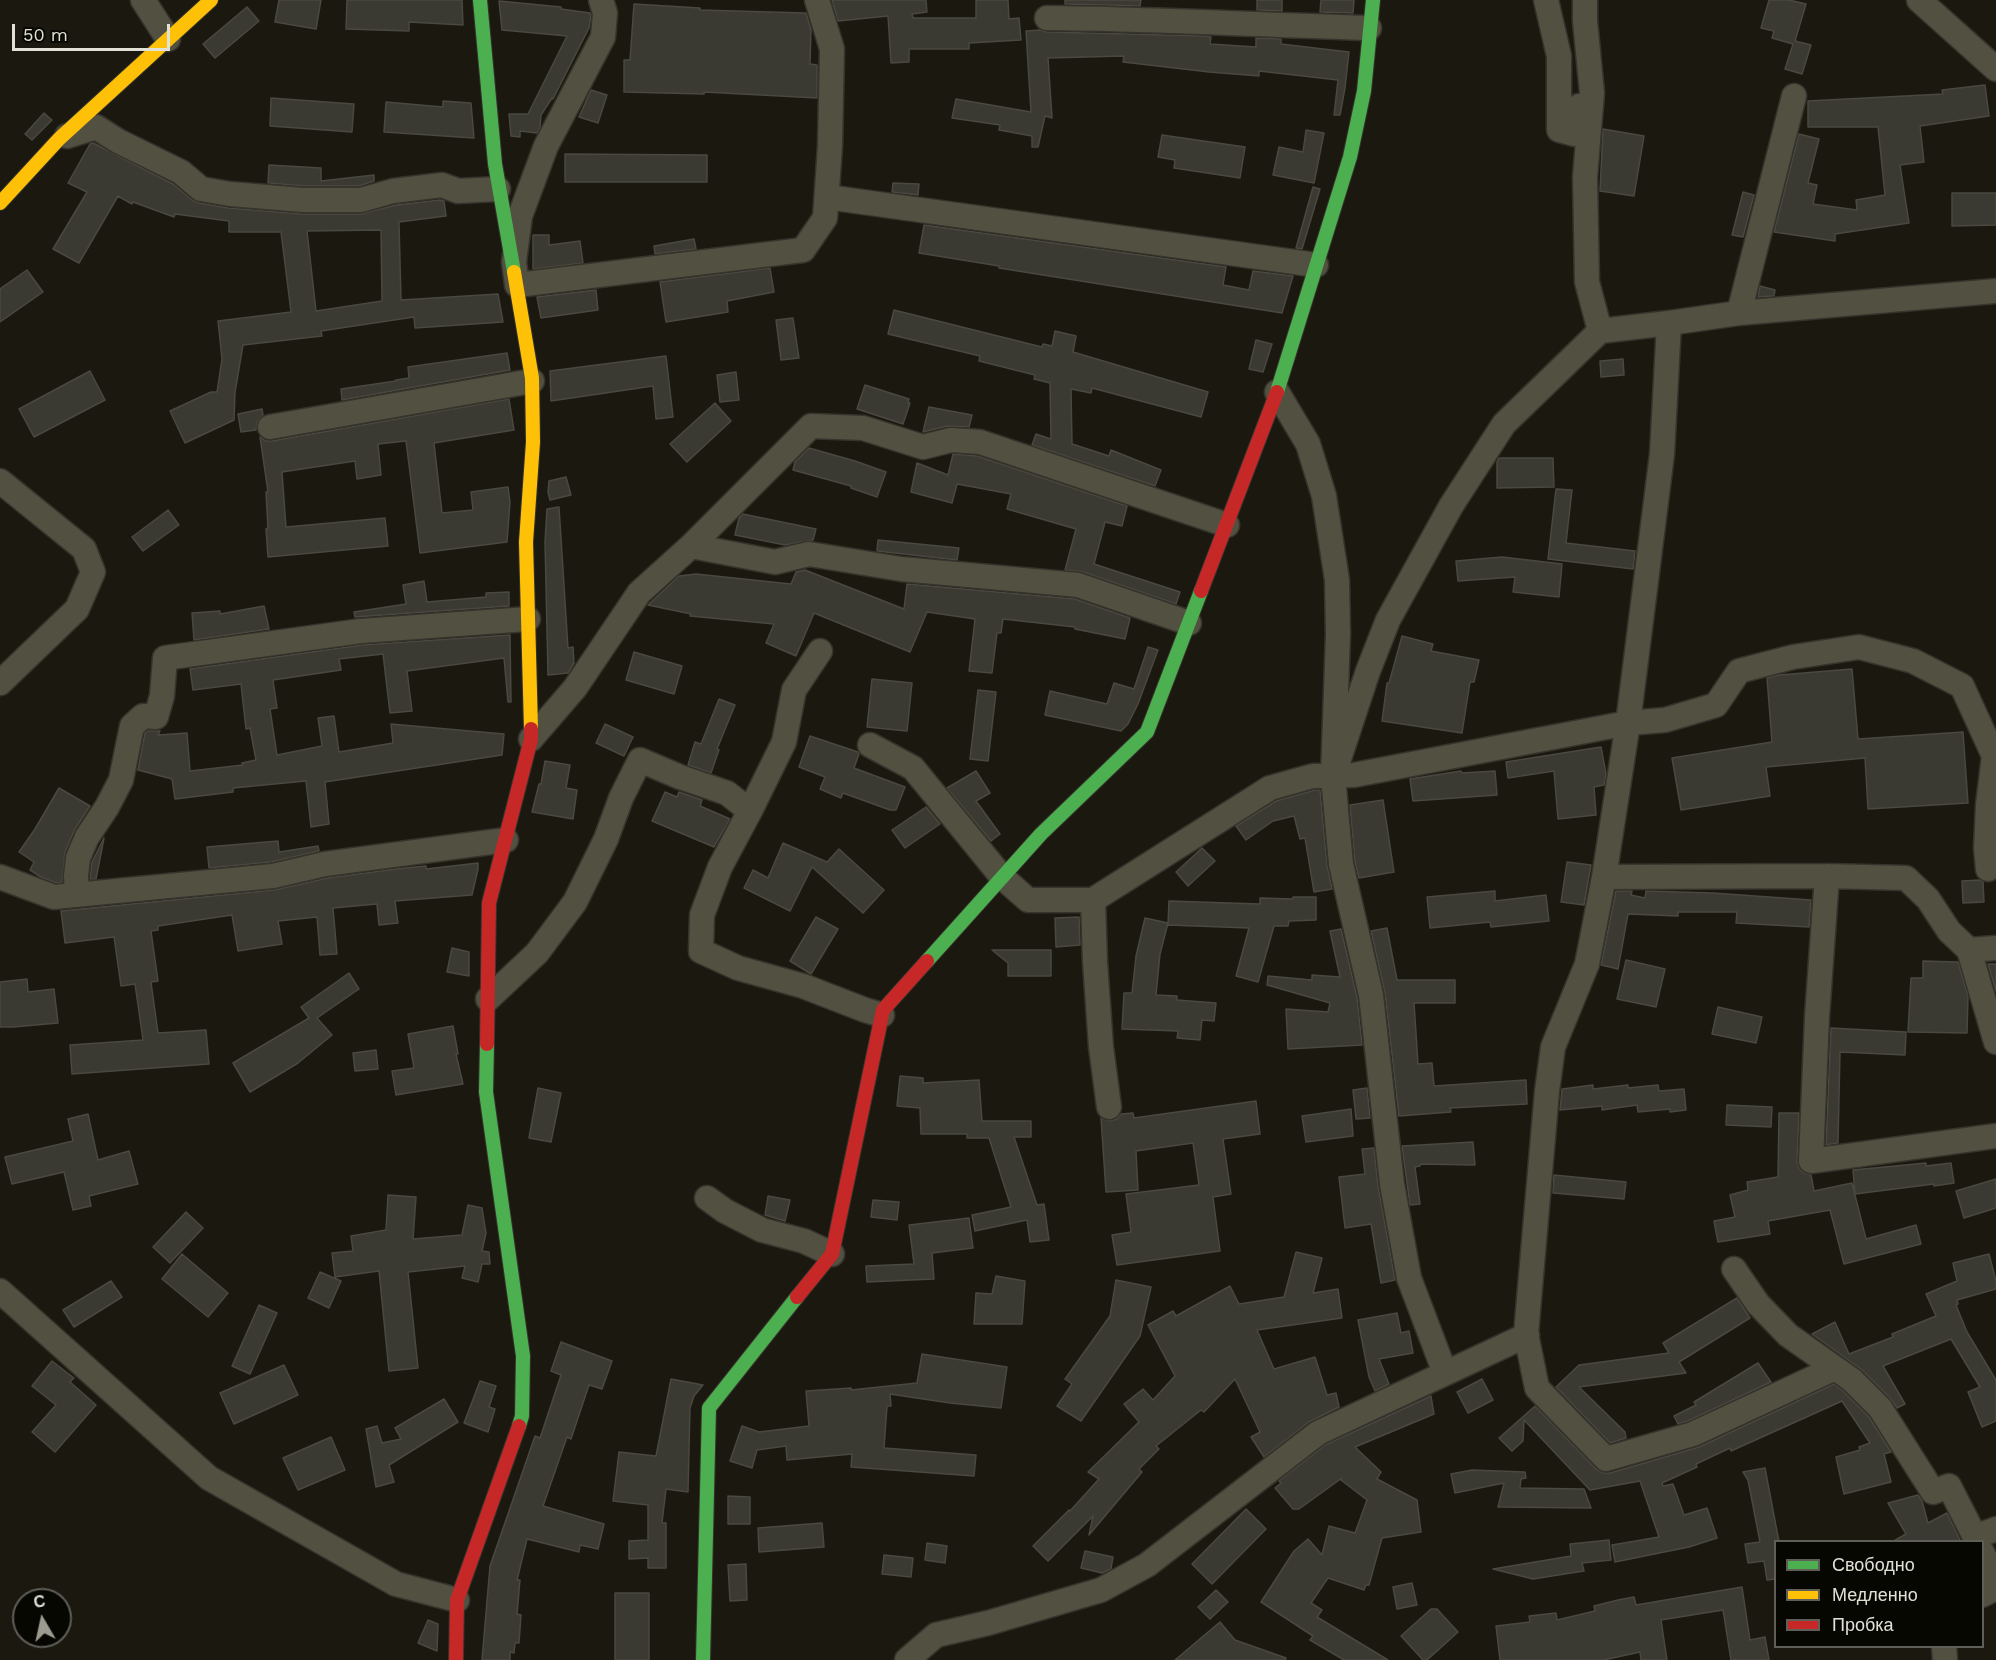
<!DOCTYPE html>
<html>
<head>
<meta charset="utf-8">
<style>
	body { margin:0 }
	#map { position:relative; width:1996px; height:1660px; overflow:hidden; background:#1a180f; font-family:"Work Sans",sans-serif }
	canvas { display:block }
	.legend { position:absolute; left:1774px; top:1540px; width:210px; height:108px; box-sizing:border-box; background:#070702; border:2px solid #5f5e57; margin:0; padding:8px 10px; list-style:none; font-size:18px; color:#e2e1d6 }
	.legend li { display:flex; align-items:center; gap:12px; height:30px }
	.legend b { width:30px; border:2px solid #5f5e57 }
	.north { position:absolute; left:12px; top:1588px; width:60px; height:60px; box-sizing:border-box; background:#070702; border:2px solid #5f5e57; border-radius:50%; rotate:351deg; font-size:16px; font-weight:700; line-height:24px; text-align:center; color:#e2e1d6 }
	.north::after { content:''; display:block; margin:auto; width:21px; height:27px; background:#9c9b90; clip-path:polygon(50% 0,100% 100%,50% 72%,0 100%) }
	.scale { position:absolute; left:12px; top:24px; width:158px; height:27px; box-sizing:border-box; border:3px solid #e2e1d6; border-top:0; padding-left:8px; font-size:18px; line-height:21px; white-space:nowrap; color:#e2e1d6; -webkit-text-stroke:4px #070702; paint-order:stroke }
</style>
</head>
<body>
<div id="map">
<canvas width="1996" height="1660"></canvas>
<ul class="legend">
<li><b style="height:8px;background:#4caf50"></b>Свободно</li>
<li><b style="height:8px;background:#ffc107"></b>Медленно</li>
<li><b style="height:8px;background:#c62828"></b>Пробка</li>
</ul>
<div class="north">С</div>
<div class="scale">50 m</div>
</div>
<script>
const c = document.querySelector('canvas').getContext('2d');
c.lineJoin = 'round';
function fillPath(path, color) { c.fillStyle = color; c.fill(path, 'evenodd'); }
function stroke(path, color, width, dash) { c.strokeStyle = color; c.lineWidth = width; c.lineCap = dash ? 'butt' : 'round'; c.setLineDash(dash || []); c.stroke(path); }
const building = new Path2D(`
	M279 0H321L316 29 275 22Z
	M347 0H462L463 25 409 22V31L346 29Z
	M832 0H926L927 12 912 14 913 18H976V0H1008L1009 19 1019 18 1021 40 969 43V49H909V62L891 63 888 16 838 21Z
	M1065 0H1141L1140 6 1065 4Z
	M1257 0H1282V11L1257 10Z
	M1321 0H1354L1353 13 1320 12Z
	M1769 0H1789L1806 4 1795 41 1811 45 1802 74 1785 69 1793 44 1772 38 1774 31 1761 28Z
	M499 1 561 7V9L590 13 591 15 589 28 553 99 552 98 541 115 540 127 537 133 520 131V137L511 136 509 114H528L567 36 502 30Z
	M634 4 700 8V10L806 13 811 30 810 64 817 65V98L704 92V94L624 92V60H630Z
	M247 7 259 21 215 58 203 44Z
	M1040 30 1047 32 1205 36 1211 37 1210 44 1256 47V38L1281 39V44L1349 52 1345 88 1340 115H1334L1338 80 1259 71V76L1209 72 1123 62 1124 56 1048 58 1052 118 1045 116 1038 147H1032V136L999 130 1000 125 952 118 956 99 1031 112 1026 31Z
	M1985 85 1989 116 1920 126 1924 162 1900 165 1909 223 1835 234V241L1774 232 1799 134 1819 139 1808 183 1817 185 1813 204 1857 210 1856 200 1885 195 1878 127H1808V101L1943 94 1942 90Z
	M591 90 607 95 598 123 579 117Z
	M271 98 354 104 352 132 270 126Z
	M443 101 471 103 474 138 384 132 386 102 443 107Z
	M44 113 52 120 32 140 25 134Z
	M1603 129 1644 136 1634 196 1600 191Z
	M1306 130 1324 133 1314 183 1273 175 1279 147 1303 152Z
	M1162 135 1245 147 1240 178 1174 168 1175 160 1158 157Z
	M93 143 173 184 192 200 199 203 228 208 302 214H361L396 205 440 200 444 201 446 216 399 222 401 300 498 294 503 322 415 328 414 317 321 331 322 336 243 345 235 392 234 420 185 443 170 411 211 392H217L222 359 218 321 291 312 281 232H229V221L175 214 174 217 133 202 132 204 118 196 79 263 53 249 87 192 68 183 90 144ZM381 230 382 301 316 311 307 231Z
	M565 154 707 155V182H565Z
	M269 165 321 168V181L374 175V181L359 186H304L268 183Z
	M893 183 919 184 918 195 892 192Z
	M1313 187 1320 189 1302 249 1296 248Z
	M1743 192 1754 195 1743 237 1732 235Z
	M1952 193H1996V225L1952 226Z
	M924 225 1226 267 1223 285 1249 290 1253 271 1293 276 1282 313 999 268V266L919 253Z
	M533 235H549V245L580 241 583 263 533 269Z
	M694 239 696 249 655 254 654 246Z
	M770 268 774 292 727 301 728 312 666 322 660 282Z
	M27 270 43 292 0 322V289Z
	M1760 286 1775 290 1774 296 1758 297Z
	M596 290 598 310 541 318 537 297Z
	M894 310 1042 347 1043 344 1052 346 1055 331 1076 336 1073 352 1208 392 1201 417 1092 388 1091 393 1071 389 1072 444 1109 456 1111 450 1161 470 1155 486 1032 445 1036 434 1051 439 1050 383 1034 379 1035 375 979 361 980 356 888 334Z
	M793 318 799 358 781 360 776 320Z
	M1256 340 1272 344 1263 372 1249 369Z
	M507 353 510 370 342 400 341 389 396 381V380L409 378 408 367Z
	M666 356 673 417 656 419 653 386 551 401 550 371Z
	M1623 359 1624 375 1601 377 1600 361Z
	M90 371 105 400 34 437 19 409Z
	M736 372 739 400 720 402 717 375Z
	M865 385 909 399 908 403H910L903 424 857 409Z
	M509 399 514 430 434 443 442 513 473 510 471 492 508 487 510 502 507 542 420 553 406 441 378 444 381 475 357 479 355 461 282 472 286 527 385 518 388 546 268 557 266 529 268 528 266 492H268L260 437 266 441H272Z
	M715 403 731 421 687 462 670 444Z
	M929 407 972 415 969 427 948 426 923 432Z
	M262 409 263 415 257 422 256 430 241 432 238 414Z
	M809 448 855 461 886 472 877 497 851 488V486L793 470 795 462Z
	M953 454 977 456 1127 506 1122 526 1105 522 1094 564 1180 592 1176 604 1083 572 1065 570 1076 529 1007 509 1011 494 957 484 952 503 911 492 917 463 948 475Z
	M1499 458H1553L1554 487 1497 488V462Z
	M566 477 571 495 550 500 548 492 549 481Z
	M1556 489 1572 490 1566 543 1635 551 1633 569 1548 559Z
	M559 507 568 648 573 647 574 663 568 673 548 675 545 542 547 509Z
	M168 510 179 525 143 551 132 537Z
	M743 514 816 529 813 540 785 545 735 535 739 518Z
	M878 540 959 548 957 560 877 551Z
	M1502 557 1562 564 1559 597 1513 592 1515 577 1458 581 1456 561Z
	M805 570 904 609 907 584 1075 599 1130 618 1125 639 1075 629V627L1003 619 1001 633H997L992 673 969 671 975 619 927 612 910 652 814 613 796 656 766 643 774 624 690 616 691 614 648 605 679 576 696 574 791 584 796 572Z
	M424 581 427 602 486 597V593L509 592V606L355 617 354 612 406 604 403 585Z
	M264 606 269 629 194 640 192 613 220 611V614Z
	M510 635 511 702H508L504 658 407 671 412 711 390 713 383 654 339 659 341 670 273 680 277 708 270 709 277 755 322 746 318 718 334 716 339 752 393 743 391 724 504 734 502 755 325 782 329 824 311 827 306 781 233 788V792L175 799 172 779 138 770 145 733 148 731H160L158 735 187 733 190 771 243 765 242 763 256 760 250 728 246 729 241 684 193 690 190 669 362 645Z
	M1402 636 1433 644 1431 651 1479 660 1474 682H1470L1462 733 1382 721 1387 683H1389Z
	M1148 647 1158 650 1138 704 1128 724 1121 731 1045 715 1050 691 1107 704 1114 683 1134 689Z
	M634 652 682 666 674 694 626 680Z
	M1852 669 1858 739 1963 732 1968 803 1868 809 1865 758 1766 767 1770 796 1681 810 1672 758 1772 742 1767 678 1779 675Z
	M872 679 912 683 907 731 867 727Z
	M978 690 996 692 988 761 970 759Z
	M719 699 735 705 717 749 719 750 711 773 688 765 695 742 701 744Z
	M605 724 633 737 624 756 596 743Z
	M810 736 858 752 859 754 854 768 905 787 896 810H890L843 793 841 798 820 789 825 777 799 767Z
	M1601 747 1606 774 1604 785 1594 787 1596 815 1558 819 1554 771 1508 778 1506 762Z
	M545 761 570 765 566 788 577 790 573 819 532 812 539 784H541Z
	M976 771 990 793 976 801 1000 834 991 841 947 788Z
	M1461 771 1462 773 1495 771 1497 795 1413 801 1410 779Z
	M59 788 90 806 75 829 65 852 62 882 56 883 41 877 30 870 34 862 19 852 35 829Z
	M1315 790H1320L1327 865 1332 889 1314 892 1305 838 1300 839 1294 816 1273 821 1246 840 1236 826 1276 801Z
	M665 792 677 797 679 792 702 800 700 806 730 819 714 847 652 821Z
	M1383 800 1394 872 1359 878 1355 862 1350 805Z
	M926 807 940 824 905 848 892 830Z
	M104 838 96 879H90L92 862Z
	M278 841 279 852 318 846 319 851 271 862 209 868 207 847Z
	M783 843 827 862 839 849 884 890 863 913 812 867 790 911 744 888 753 870 768 878Z
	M1202 848 1215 861 1188 886 1176 872Z
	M1567 862 1591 865 1584 905 1561 902Z
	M478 863V869L472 895 395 901 398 923 379 925 377 904 333 908 337 954 320 955 317 917 278 921 282 944 238 951 232 915 158 926V930L151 931 158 981 151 982 158 1033 206 1030 209 1064 72 1074 70 1045 143 1040 135 984 121 986 114 937 65 943 61 911 274 890 328 878 396 869 426 866V869Z
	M1980 880 1983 882 1984 902 1963 903 1962 881Z
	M1495 891V901L1546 895 1549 921 1491 927 1490 922 1430 928 1427 897Z
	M1616 891H1632L1631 895 1645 898 1646 891 1713 893 1811 900 1809 927 1736 923 1737 912H1678V916L1628 914 1618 969 1601 965Z
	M1293 897H1316V920L1289 921 1288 926H1274L1258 982 1236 976 1249 928 1168 925 1169 901 1260 904V898L1293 899Z
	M816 917 838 929 811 974 790 961Z
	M1079 917 1080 945 1056 947 1055 918Z
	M1145 918 1168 923 1160 954 1156 995 1177 996V1000L1216 1003 1214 1021 1202 1020 1200 1040 1177 1038 1178 1031 1122 1029 1124 993H1132L1136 956Z
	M1387 928 1397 980H1455V1003H1414L1418 1064 1432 1063 1434 1086 1526 1080 1527 1104 1450 1108 1451 1112 1399 1116 1385 993 1371 931Z
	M1341 929 1357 997 1362 1045 1288 1049 1286 1009 1328 1012 1330 1003 1267 985 1268 976 1312 980V975L1340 977 1330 931Z
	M452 948 469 952V976L447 972Z
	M992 950H1051V976H1008V963Z
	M1626 960 1665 969 1656 1007 1617 999Z
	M1923 961 1958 962 1968 996 1967 1033 1908 1032 1911 978H1923Z
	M1988 964H1996V991Z
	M349 973 359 989 317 1018 332 1035 298 1063 250 1092 233 1063 309 1018 301 1007Z
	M27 979 28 992 54 989 58 1023 13 1027H0V982Z
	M1718 1007 1762 1017 1756 1043 1712 1034Z
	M453 1026 458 1054H456L463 1084 396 1095 392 1071 414 1068 408 1034Z
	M1831 1028 1906 1032 1905 1055 1840 1052 1838 1143 1826 1145Z
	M376 1050 378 1069 355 1071 353 1053Z
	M900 1076 923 1078V1083L979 1080 982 1121H1031V1137H1014L1037 1205 1044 1204 1049 1240 1030 1242 1027 1220 975 1231 972 1215 1011 1207 989 1138H967V1134H921L920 1108 897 1106Z
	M1593 1085V1089L1628 1085V1088L1658 1085 1659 1091 1684 1089 1686 1110 1670 1112V1109L1638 1112 1637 1105 1602 1110V1106L1560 1110 1562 1089Z
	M538 1088 561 1093 551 1142 529 1138Z
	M1367 1088 1370 1118 1356 1119 1353 1090Z
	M1256 1101 1260 1134 1223 1139 1231 1194 1213 1197 1220 1251 1117 1265 1112 1235 1131 1232 1126 1194 1199 1185 1193 1143 1136 1151 1138 1190 1106 1192 1101 1118 1110 1121 1117 1119 1121 1114 1133 1113 1134 1118Z
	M1727 1105 1772 1107 1771 1127 1726 1125Z
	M1351 1109 1353 1136 1306 1142 1302 1116Z
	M1779 1113H1799L1797 1161 1799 1169 1804 1173 1811 1175 1814 1191 1852 1183 1866 1239 1916 1225 1921 1244 1844 1264 1830 1210 1768 1221 1770 1234 1718 1242 1714 1221 1735 1217 1730 1195 1748 1190 1747 1182 1778 1177Z
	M88 1114 98 1160 129 1151 138 1184 89 1196 91 1206 73 1210 64 1172 12 1184 5 1157 73 1141 68 1119Z
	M1473 1142 1475 1165 1421 1164 1420 1166 1415 1167 1420 1204 1410 1205 1402 1146Z
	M1374 1148 1378 1186 1395 1280 1381 1283 1371 1224 1345 1228 1339 1177 1365 1174 1362 1149Z
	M1926 1163V1166L1951 1163 1954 1183 1934 1186V1184L1855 1194 1853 1170Z
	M1554 1175 1626 1182 1624 1199 1553 1193Z
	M1996 1179V1208L1964 1218 1956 1191Z
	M388 1195 416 1197 413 1239 462 1235 468 1205 482 1208 486 1233 482 1251 489 1252 490 1264H482L478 1282 462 1278 465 1266 408 1272 418 1368 389 1371 379 1271 335 1277 332 1253 353 1251 351 1236 386 1230Z
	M768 1196 790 1200 785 1221 765 1215Z
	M873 1200 899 1202 897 1220 871 1217Z
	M186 1212 203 1228 170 1263 153 1247Z
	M969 1218 973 1248 932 1253 934 1279 867 1282 866 1266 914 1264 909 1225Z
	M1296 1252 1322 1258 1313 1293 1338 1289 1342 1318 1257 1330 1274 1369 1315 1357 1327 1395 1336 1393 1339 1407 1309 1422 1264 1457 1251 1437 1260 1432 1235 1379 1204 1412 1201 1410 1156 1446 1159 1449 1139 1469 1142 1472 1089 1535 1093 1516 1048 1561 1033 1546 1069 1510 1070 1511 1099 1479 1088 1472 1139 1422 1124 1404 1143 1389 1153 1400 1175 1376 1148 1325 1173 1311 1176 1316 1230 1286 1239 1304 1284 1297Z
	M182 1254 228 1293 208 1317 162 1279Z
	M1989 1254 1996 1281V1289L1957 1300 1958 1304 1956 1305 1967 1332 1996 1380V1421L1982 1427 1968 1392 1980 1387 1951 1339 1883 1366 1905 1404 1897 1408 1890 1398 1862 1370 1812 1334 1835 1322 1849 1354 1893 1337 1892 1334 1936 1316 1926 1294 1957 1281 1953 1263Z
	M320 1272 341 1281 329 1308 308 1298Z
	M996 1276 1025 1281 1022 1324H974L976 1293 992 1294Z
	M1116 1280 1151 1287 1140 1336 1081 1421 1057 1406 1072 1384 1065 1379 1110 1316Z
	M111 1281 122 1297 74 1327 63 1310Z
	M1737 1298 1750 1318 1679 1362 1686 1373 1579 1387 1625 1432 1626 1438 1610 1443 1556 1387 1579 1365 1669 1353 1663 1343Z
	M259 1305 277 1313 250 1374 232 1366Z
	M1397 1313 1401 1333 1409 1331 1413 1353 1379 1359 1389 1384 1375 1391 1369 1377 1358 1320Z
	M561 1342 612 1361 602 1389 589 1385 571 1439 567 1437 543 1506 604 1524 598 1549 580 1545 579 1552 527 1539 517 1580H520L517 1614 521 1615 519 1643H515L514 1653 510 1652V1660H482L490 1566 535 1436 540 1438 561 1375 551 1371Z
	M922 1354 1007 1367 1001 1408 950 1403 890 1394 891 1406H887L884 1448 976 1455 974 1476 851 1467 852 1454 787 1460 786 1446 757 1450 752 1468 730 1461 742 1426 759 1432 809 1426 806 1391 851 1388V1390L917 1383Z
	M52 1361 74 1378 70 1382 96 1405 55 1452 32 1432 56 1405 32 1386Z
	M1758 1363 1771 1382 1688 1421 1678 1424 1674 1416 1696 1405 1694 1402Z
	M284 1365 298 1395 234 1424 220 1393Z
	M671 1379 703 1385 694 1396 690 1408 688 1492 666 1489 662 1523H666V1568H648V1558L629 1559V1541L648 1540V1505L613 1501 619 1452 656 1456Z
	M1482 1379 1493 1400 1468 1413 1457 1392Z
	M480 1381 496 1386 489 1407 495 1409 488 1432 464 1423Z
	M1834 1384 1843 1391 1869 1417 1891 1452 1884 1454 1891 1482 1844 1494 1836 1457 1860 1450 1859 1447 1870 1443 1842 1401 1731 1451 1730 1448 1696 1464 1697 1467 1662 1483 1663 1486 1673 1484 1684 1515 1707 1508 1717 1538 1689 1547 1615 1562 1612 1545 1659 1537 1640 1481 1590 1490 1524 1420 1523 1441 1512 1451 1499 1438 1535 1406 1596 1469 1603 1473H1610L1699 1447Z
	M1431 1396 1434 1414 1355 1447 1381 1472 1377 1479 1417 1500 1421 1532 1382 1538 1369 1585H1366L1364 1590 1328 1578 1311 1603 1322 1610 1317 1617 1388 1660H1344L1310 1640 1313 1636 1261 1602 1294 1551 1308 1539 1322 1555 1329 1526 1355 1533 1367 1500 1341 1480 1342 1478 1299 1509H1293L1275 1488 1281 1483 1279 1481 1325 1445Z
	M444 1399 458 1422 389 1465 394 1482 376 1487 366 1429 377 1426 382 1443 401 1439 395 1428Z
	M331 1437 345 1470 298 1490 283 1458Z
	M1765 1468 1779 1542H1776V1579L1767 1580 1764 1561 1748 1563 1745 1544 1760 1542 1748 1480 1743 1472Z
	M1472 1470 1525 1472 1526 1478 1521 1479 1520 1488 1584 1489 1591 1508 1498 1507 1504 1483 1455 1493 1451 1474Z
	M1918 1495 1922 1501 1928 1523 1947 1513 1961 1542H1892L1906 1534 1888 1503Z
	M728 1496 750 1497V1524H728Z
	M1246 1509 1266 1529 1212 1584 1192 1564Z
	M822 1523 824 1547 759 1552 758 1528Z
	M1609 1540 1611 1560 1582 1563 1584 1571 1533 1579 1493 1569 1571 1556 1570 1544Z
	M927 1543 947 1546 945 1563 925 1560Z
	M1085 1551 1113 1557 1111 1569 1102 1573 1081 1568Z
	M884 1555 913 1558 911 1577 882 1574Z
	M746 1564 747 1600 730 1601 728 1565Z
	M1412 1583 1417 1605 1397 1609 1393 1587Z
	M1742 1587 1750 1640 1765 1637 1769 1660H1731L1723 1610 1661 1620 1667 1660H1641L1640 1652 1604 1660H1500L1496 1626 1530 1622 1529 1616 1556 1613 1557 1620 1595 1611 1594 1606 1618 1600 1634 1597 1636 1605Z
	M1216 1590 1228 1602 1210 1619 1198 1607Z
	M615 1593H649V1660H615Z
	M1431 1609H1437L1458 1632 1427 1660H1423L1401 1636Z
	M428 1620 438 1624 437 1651 418 1643Z
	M1220 1622 1235 1640 1286 1658 1285 1660H1175Z`);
fillPath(building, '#3b3a32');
stroke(building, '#4a4840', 1.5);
const street = new Path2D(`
	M143 0 168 39
	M601 0 605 13 603 37 546 146 520 216 514 262 517 285 803 250 825 218 830 146 832 49 817 0
	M1546 0 1559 56V130L1574 134 1579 106
	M1919 0 1996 69
	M1047 18C1155 19 1262 25 1369 28
	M67 136 96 127 118 141 181 172 201 189 230 194 303 200H361L393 191 442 185 458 191 498 189
	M827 197 1316 265
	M1739 313 1794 96
	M1669 323 1662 454 1628 723 1604 877 1587 964 1553 1047 1547 1091 1526 1334 1537 1388 1606 1459 1693 1434 1835 1368 1852 1380 1880 1408 1933 1492 1949 1486 1975 1537 1996 1529
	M1600 331 1669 323 1739 313 1996 291
	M1277 392 1308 444 1324 496 1337 580 1338 634 1333 777 1368 671 1388 620 1451 506 1504 424 1600 331 1587 282 1585 177 1592 93 1585 21V0
	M270 427 532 381
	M0 481 84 549 93 572 77 609 0 683
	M691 546 811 426 863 428 923 447 951 440 980 442 1227 525
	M531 739 575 688 639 593 691 546 775 562 809 554 901 569 1078 585 1189 623
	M870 745 913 768 1002 877 1028 900H1093L1270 788 1313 776 1354 775 1628 723 1665 720 1716 705 1739 671 1793 657 1859 647 1913 661 1962 686 1994 756 1988 805 1986 848 1988 869
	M1333 777 1341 864 1371 995 1392 1184 1409 1278 1445 1373
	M751 809 720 867 702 915 701 951 738 968 803 986 865 1010 882 1015
	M1827 876 1817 1017 1811 1161 1996 1136
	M0 877 54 897 273 876 325 864 506 840
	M1604 877 1827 876 1906 878 1928 899 1949 931 1969 950 1996 1042
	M77 895 76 876 78 858 87 837 107 807 121 780 132 726 143 716 156 717 162 696 165 658 361 631 528 619
	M1093 900 1095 962 1101 1047 1109 1107
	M1969 950 1996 948
	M488 999 537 953 575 902 606 839 621 798 640 760 680 777 727 793 741 804 751 809 784 742 794 690 820 651
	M707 1198 725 1211 762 1230 804 1241 832 1254
	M1734 1269 1758 1304 1788 1335 1835 1368
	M0 1291 209 1478 396 1584 457 1600
	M1982 1552 1994 1576V1589L1982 1595
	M1944 1646 1945 1660
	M907 1660 936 1635 988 1623 1101 1590 1147 1565 1318 1433 1527 1335`);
const fast = new Path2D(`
	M480 0 495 164 514 272
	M1277 392 1350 157 1364 91 1373 0
	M927 961 1041 834 1147 732 1201 591
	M487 1044 486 1092 523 1356 522 1416 519 1426
	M703 1660 709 1408 797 1297`);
const slow = new Path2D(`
	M0 203 59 139 211 0
	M514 272 532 378 533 442 526 542 531 729`);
const jam = new Path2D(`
	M1201 591 1277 392
	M487 1044 489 903 531 739V729
	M797 1297 832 1254 883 1010 927 961
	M456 1660 457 1600 519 1426`);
stroke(street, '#35332c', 27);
stroke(fast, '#35332c', 16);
stroke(slow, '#35332c', 16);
stroke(jam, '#35332c', 16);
stroke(street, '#525040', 24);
stroke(fast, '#4caf50', 14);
stroke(slow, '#ffc107', 14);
stroke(jam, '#c62828', 14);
</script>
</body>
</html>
